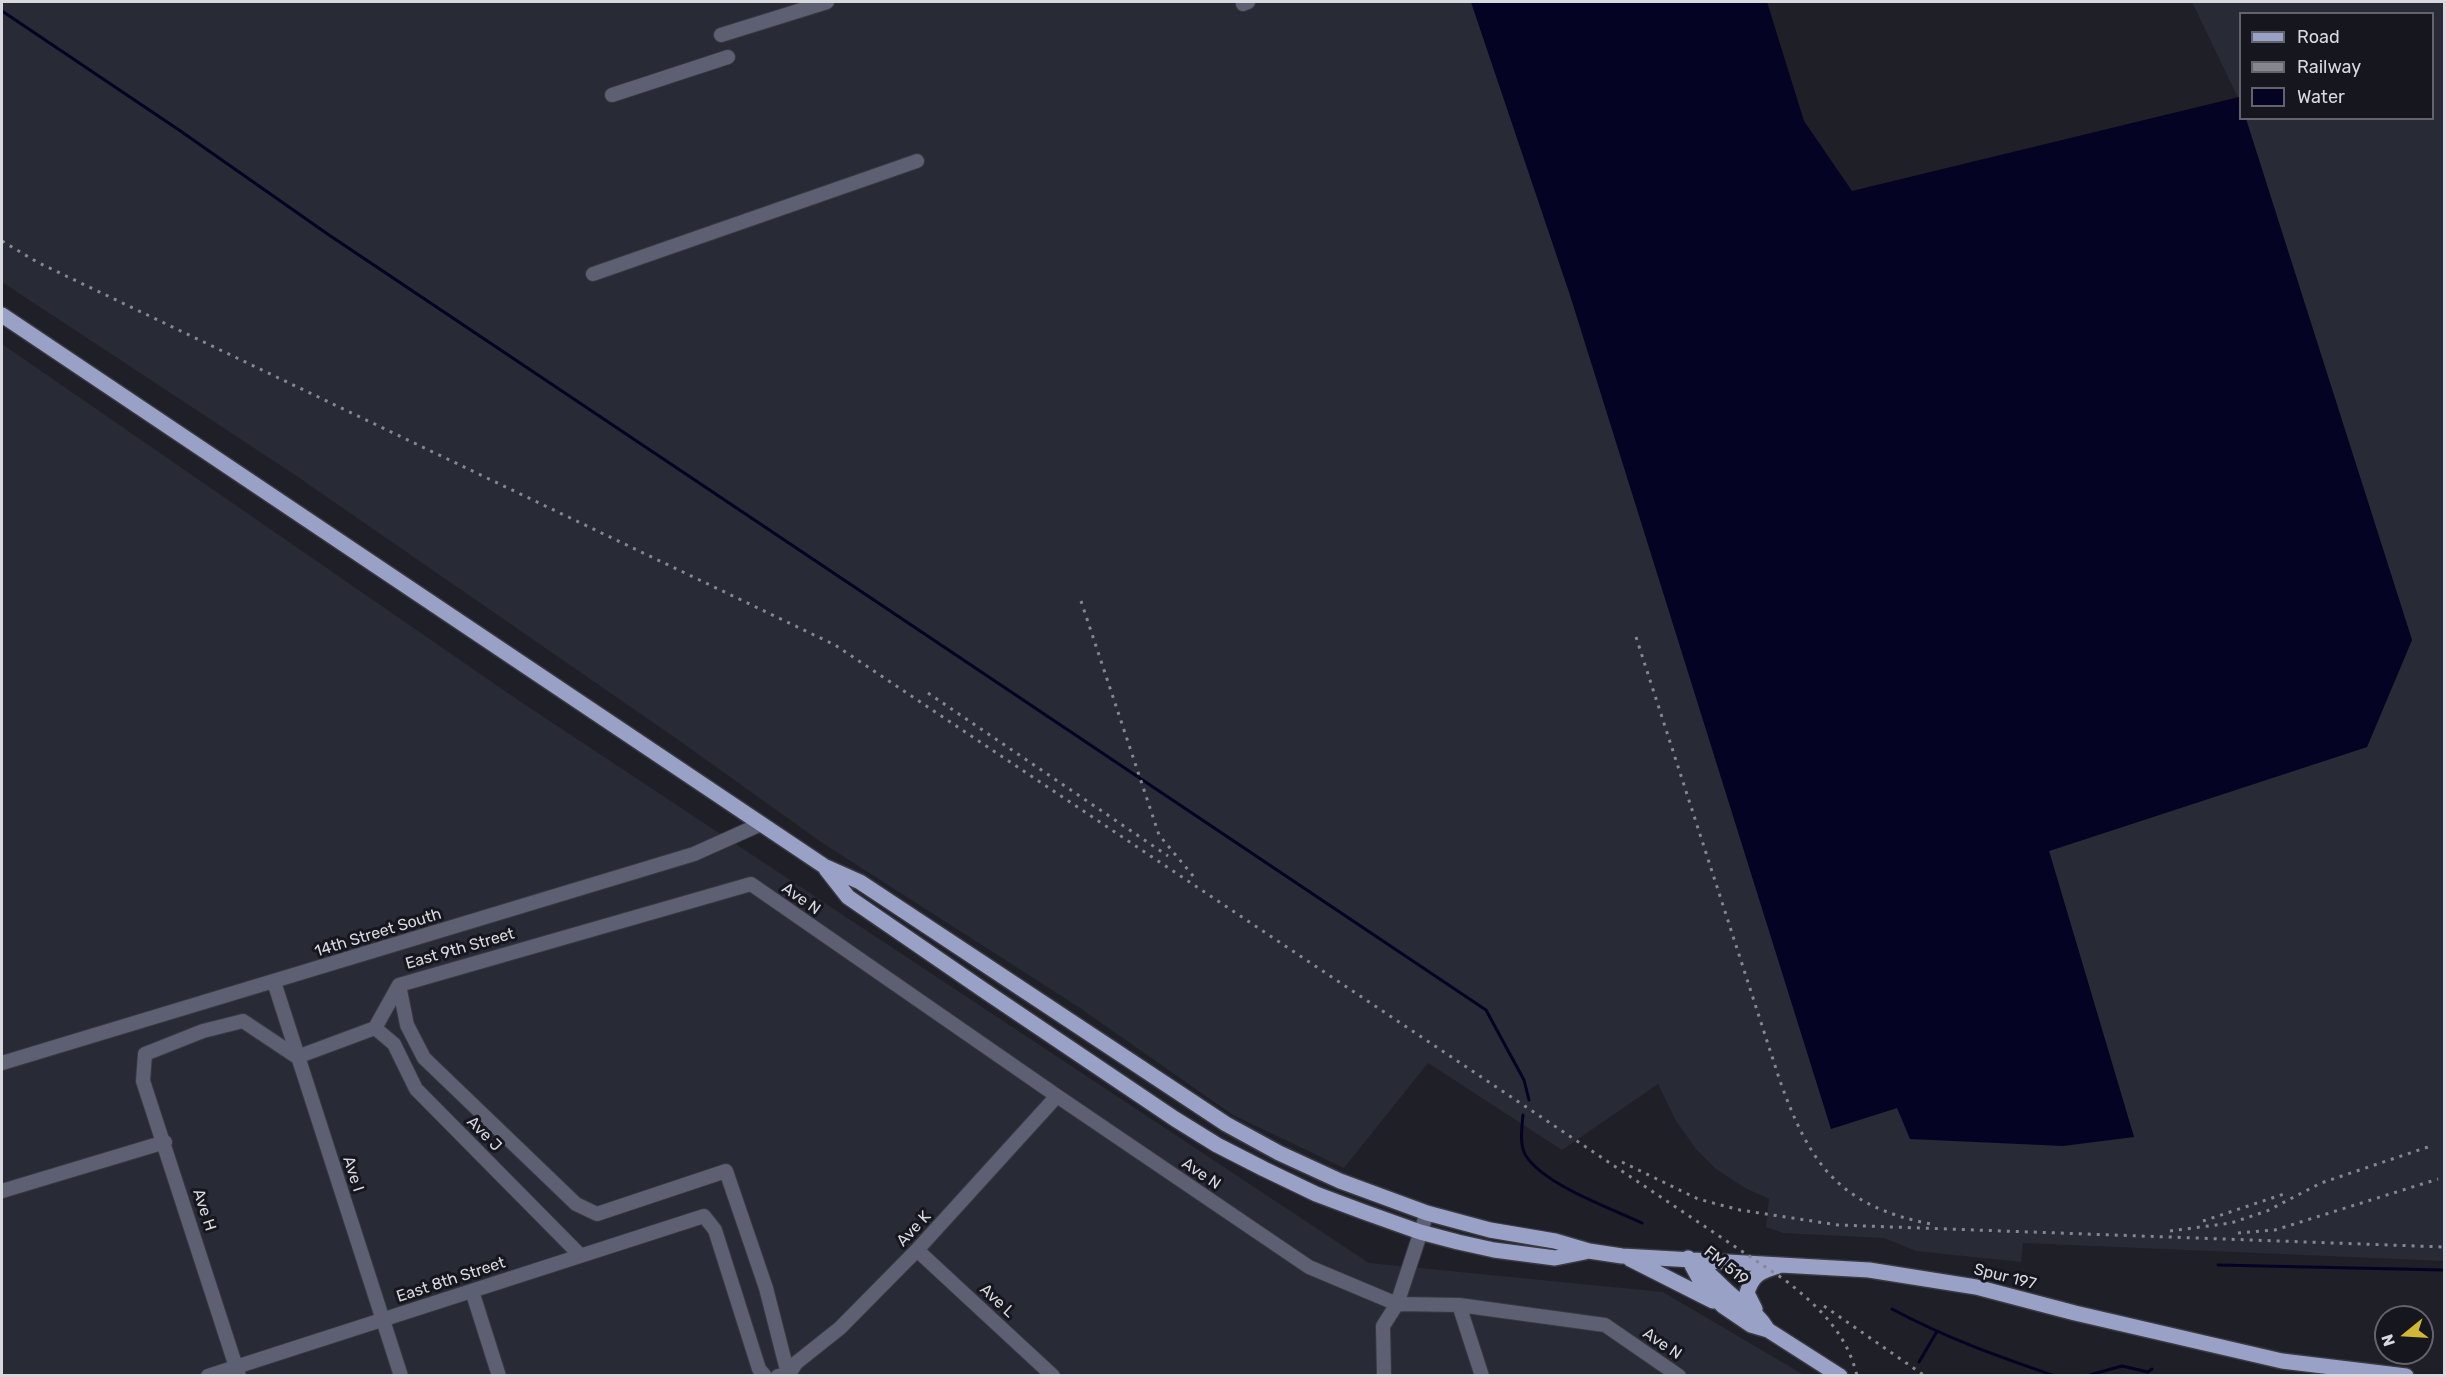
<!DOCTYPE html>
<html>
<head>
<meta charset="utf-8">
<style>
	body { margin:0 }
	#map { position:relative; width:2446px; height:1377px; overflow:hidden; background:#1e1f27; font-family:Rubik,sans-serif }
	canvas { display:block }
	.frame { position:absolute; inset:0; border:3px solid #d8d9de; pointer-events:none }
	.legend { position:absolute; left:2239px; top:12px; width:195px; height:108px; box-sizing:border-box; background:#15161e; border:2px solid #63646b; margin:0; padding:8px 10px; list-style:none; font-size:18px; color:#d8d9de }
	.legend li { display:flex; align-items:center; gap:12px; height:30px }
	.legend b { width:30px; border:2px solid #63646b }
	.north { position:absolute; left:2374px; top:1305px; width:60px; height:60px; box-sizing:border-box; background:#15161e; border:2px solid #63646b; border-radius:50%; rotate:252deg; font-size:16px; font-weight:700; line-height:24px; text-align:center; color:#d8d9de }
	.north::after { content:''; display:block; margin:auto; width:21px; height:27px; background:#d2b736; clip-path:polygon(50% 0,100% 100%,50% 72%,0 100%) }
</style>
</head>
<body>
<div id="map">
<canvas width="2446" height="1377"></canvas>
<div class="frame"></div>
<ul class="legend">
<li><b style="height:8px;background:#9aa1c7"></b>Road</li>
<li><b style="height:8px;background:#86878e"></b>Railway</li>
<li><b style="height:16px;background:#050323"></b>Water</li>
</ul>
<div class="north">N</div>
</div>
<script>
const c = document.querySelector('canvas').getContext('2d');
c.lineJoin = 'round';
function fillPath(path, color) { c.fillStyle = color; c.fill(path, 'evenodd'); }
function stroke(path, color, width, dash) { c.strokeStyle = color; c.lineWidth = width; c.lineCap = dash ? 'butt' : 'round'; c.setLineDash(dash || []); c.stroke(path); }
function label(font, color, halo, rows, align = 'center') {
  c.font = font + ' Rubik,sans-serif'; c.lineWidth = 6; c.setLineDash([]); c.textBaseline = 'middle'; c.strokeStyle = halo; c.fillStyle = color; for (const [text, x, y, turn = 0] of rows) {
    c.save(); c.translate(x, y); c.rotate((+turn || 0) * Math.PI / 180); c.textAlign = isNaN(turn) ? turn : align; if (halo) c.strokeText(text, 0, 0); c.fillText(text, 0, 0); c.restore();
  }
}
fillPath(new Path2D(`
	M2 2H1471L1570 295 1831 1128 1897 1108 2134 1137 2049 851 2367 747 2412 640 2246 119 2432 118V14H2240V102L2192 2H2444V1261L2023 1243 2021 1262 1916 1251 1884 1238 1783 1233 1766 1227 1769 1199 1745 1188 1716 1169 1696 1149 1676 1121 1658 1084 1562 1150 1428 1063 1344 1168 1233 1115 1077 1006 821 842 677 739 295 475 2 282Z
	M2 344 518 700 1369 1263 1663 1292 1804 1375H2Z`), '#282a36');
fillPath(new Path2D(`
	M1471 2H1767L1804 121 1852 191 2239 97 2240 118 2246 119 2412 640 2367 747 2049 851 2134 1137 2063 1146 1910 1139 1897 1108 1831 1129 1570 295Z`), '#050323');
stroke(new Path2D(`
	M2 11 179 130 329 235 1486 1010 1524 1080 1529 1100
	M1523 1115C1522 1127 1519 1145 1526 1156 1545 1185 1610 1208 1642 1223
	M2218 1265 2444 1270
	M1892 1309C1946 1338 1997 1356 2055 1376
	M1919 1362 1936 1333
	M1910 1376V1375
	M2086 1376 2122 1366 2148 1372 2152 1369`), '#050323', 3);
const minor = new Path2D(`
	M1243 4 1248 2
	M721 35 827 2
	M612 95 728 57
	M593 274 917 161
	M274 982 401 1376
	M399 985 407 1025 424 1058 576 1204 597 1214 726 1171 766 1288 788 1374 778 1376
	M375 1028 394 1044 416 1089 580 1255
	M2 1063 694 854 761 824
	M2 1191 165 1142
	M917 1250 1053 1376
	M472 1291 499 1376
	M1459 1305 1482 1376
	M208 1376 704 1216 715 1230 759 1369 765 1376
	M239 1376 143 1081 145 1054 203 1031 243 1021 297 1057 375 1028 399 985 751 884 1057 1096 1309 1267 1397 1304 1459 1305 1605 1325 1679 1376
	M788 1376 796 1363 840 1328 917 1250 1057 1096
	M1384 1376 1383 1326 1397 1304 1427 1213`);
const major = new Path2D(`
	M2 315 824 866 860 882 1226 1124 1279 1153 1340 1181 1427 1213 1490 1230 1555 1241 1589 1251 1622 1256 1869 1270 1976 1287 2075 1313 2282 1361 2406 1376
	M826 869 848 897 982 989 1175 1119 1217 1145 1264 1169 1316 1194 1364 1212 1420 1232 1458 1242 1494 1250 1555 1258 1585 1252
	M1688 1258 1702 1284 1723 1306 1751 1325 1768 1330 1840 1376
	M1630 1259 1713 1301
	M1691 1260C1708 1270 1719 1285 1734 1297 1749 1309 1757 1313 1768 1330
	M1755 1309 1747 1293C1752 1275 1761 1271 1778 1266`);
stroke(minor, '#383941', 16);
stroke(major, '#383941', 18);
stroke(minor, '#5d6073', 14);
stroke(major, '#9aa1c7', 15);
stroke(new Path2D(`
	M2 241 37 262 835 645 1785 1280C1818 1306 1847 1333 1857 1376
	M1081 601 1159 835 1194 877
	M1636 637 1779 1078C1809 1163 1838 1206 1931 1224
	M928 693 1168 856
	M1622 1162 1698 1199 1740 1210 1838 1225 2444 1247
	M2203 1221 2287 1193
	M2170 1231 2231 1223 2267 1211 2321 1183 2428 1147
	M2238 1233 2275 1230 2438 1179
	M1824 1306 1925 1376`), '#86878e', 3, [3, 6]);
label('16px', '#d8d9de', '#15161e', [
	["Ave N",801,899,35],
	["14th Street South",378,933,-17],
	["East 9th Street",460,949,-16],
	["Ave J",484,1134,45],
	["Ave I",353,1174,72],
	["Ave N",1201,1174,34],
	["Ave H",204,1210,72],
	["Ave K",914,1229,-47],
	["FM 519",1726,1266,39],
	["Spur 197",2005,1277,14],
	["East 8th Street",451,1280,-18],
	["Ave L",997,1301,43],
	["Ave N",1662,1344,34]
]);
</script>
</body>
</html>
